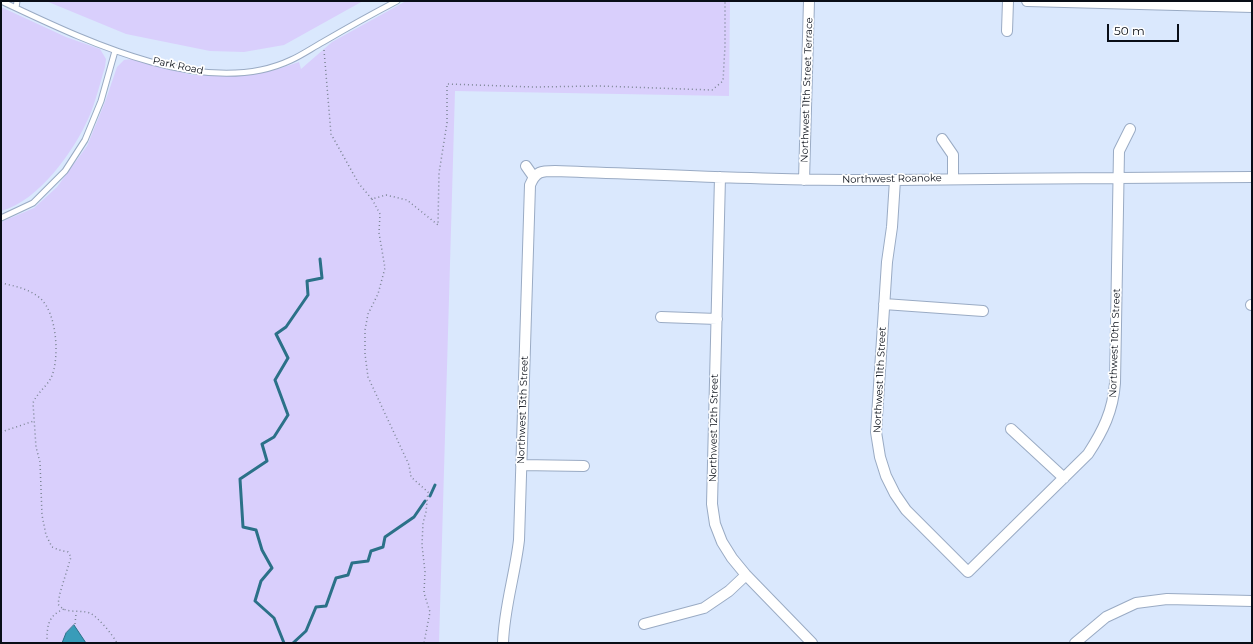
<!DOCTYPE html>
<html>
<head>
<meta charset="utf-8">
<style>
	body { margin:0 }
	#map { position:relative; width:1253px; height:644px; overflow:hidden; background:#dae8fd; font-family:Montserrat,sans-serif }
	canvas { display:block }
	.frame { position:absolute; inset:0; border:2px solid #090e17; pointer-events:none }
	.scale { position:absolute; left:1107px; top:24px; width:72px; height:18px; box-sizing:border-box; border:2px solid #090e17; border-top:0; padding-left:5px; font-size:12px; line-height:14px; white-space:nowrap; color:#090e17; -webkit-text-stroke:3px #fff; paint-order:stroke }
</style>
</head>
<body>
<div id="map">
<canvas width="1253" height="644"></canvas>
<div class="frame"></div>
<div class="scale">50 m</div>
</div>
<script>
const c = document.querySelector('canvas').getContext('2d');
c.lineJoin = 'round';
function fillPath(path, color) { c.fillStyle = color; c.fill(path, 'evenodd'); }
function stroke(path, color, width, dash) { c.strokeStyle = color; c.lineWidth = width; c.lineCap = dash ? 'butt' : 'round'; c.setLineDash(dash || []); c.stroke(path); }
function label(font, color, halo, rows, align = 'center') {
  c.font = font + ' Montserrat,sans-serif'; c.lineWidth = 3.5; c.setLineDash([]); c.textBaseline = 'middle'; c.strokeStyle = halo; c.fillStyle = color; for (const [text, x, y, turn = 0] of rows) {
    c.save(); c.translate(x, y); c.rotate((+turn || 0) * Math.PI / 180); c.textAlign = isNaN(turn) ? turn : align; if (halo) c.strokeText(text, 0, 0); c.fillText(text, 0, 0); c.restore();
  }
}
fillPath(new Path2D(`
	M46 1H363L284 45 244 52 210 51 126 34Z
	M406 1H730L729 96 455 91 439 643H1V222L34 208 57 187 87 146 105 102 117 67 124 60 132 59 192 75 251 74 278 69 299 62 301 69 332 42Z
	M1 7 66 37 100 49 106 59 105 67C100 83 96 101 89 117 74 151 39 201 1 211Z`), '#d9cffc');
const water = new Path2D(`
	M74 625 86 643H62L66 633Z`);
fillPath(water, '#399cb9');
stroke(water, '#2b7188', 1);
stroke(new Path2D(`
	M430 496 435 485
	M284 643 274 618 255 601 261 581 272 568 262 550 256 530 243 527 240 479 267 461 262 444 274 437 288 415 275 380 288 358 276 334 286 327 308 295 307 281 322 278 320 259
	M293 643 306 631 316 607 326 606 336 578 348 575 352 563 368 561 371 551 383 547 385 537 414 517 425 501`), '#2b7188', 3);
const service = new Path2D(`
	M1 1C80 38 205 101 291 60 302 55 312 48 323 42 347 28 372 14 397 1
	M16 8 17 1
	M1 218 33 203 65 171 85 140 101 101 115 51`);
const minor = new Path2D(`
	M1027 1 1252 7
	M1007 31 1008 1
	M942 139 953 155V179
	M526 166 533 176
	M720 177 712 504 715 524 722 542 732 558 746 575 812 643
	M804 180 809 1
	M895 180 892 227 887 262 876 432 880 457 886 476 895 494 906 510 968 572 1088 454C1103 431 1113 411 1115 383L1119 151 1130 129
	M884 304 983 311
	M1251 305H1252
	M661 317 717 319
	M1011 429 1064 478
	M521 465 584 466
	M644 624 704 608 729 591 746 575
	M503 643C504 608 515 575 519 540L530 185C536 171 541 171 555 171 668 175 782 181 895 180 1014 179 1133 177 1252 177
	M1075 643 1106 617 1136 603 1167 599 1252 601`);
stroke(service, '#9aabc4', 7);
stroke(minor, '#9aabc4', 12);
stroke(new Path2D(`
	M324 50 331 134 359 184 372 199 386 195 407 200 438 225 439 173 447 123V84L534 87 600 86 712 90 723 81 725 46V1
	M372 199 380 214 379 233 385 268 378 294 368 314 365 330V354L368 377 409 465 411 477 428 492 426 512 423 523 422 545 425 572 424 593 430 612 424 643
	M1 283C15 286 30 289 41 299 57 314 60 359 51 378 46 387 37 393 33 403L36 447 40 462 42 515 46 535 52 547 59 550 68 552 71 557 60 593 58 604C66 615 78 609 90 613 99 618 112 634 117 643
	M1 432 34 421
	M75 624 76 614
	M47 643C47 627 47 616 64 609`), '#7b8594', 1.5, [1, 3]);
stroke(service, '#fff', 5);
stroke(minor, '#fff', 10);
label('10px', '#090e17', '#fff', [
	["Park Road",178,66,12],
	["Northwest 11th Street Terrace",807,90,-88],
	["Northwest Roanoke",892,179,-1],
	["Northwest 10th Street",1115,343,-88],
	["Northwest 11th Street",880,380,-87],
	["Northwest 13th Street",523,410,-88],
	["Northwest 12th Street",714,428,-89]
]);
</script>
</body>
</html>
